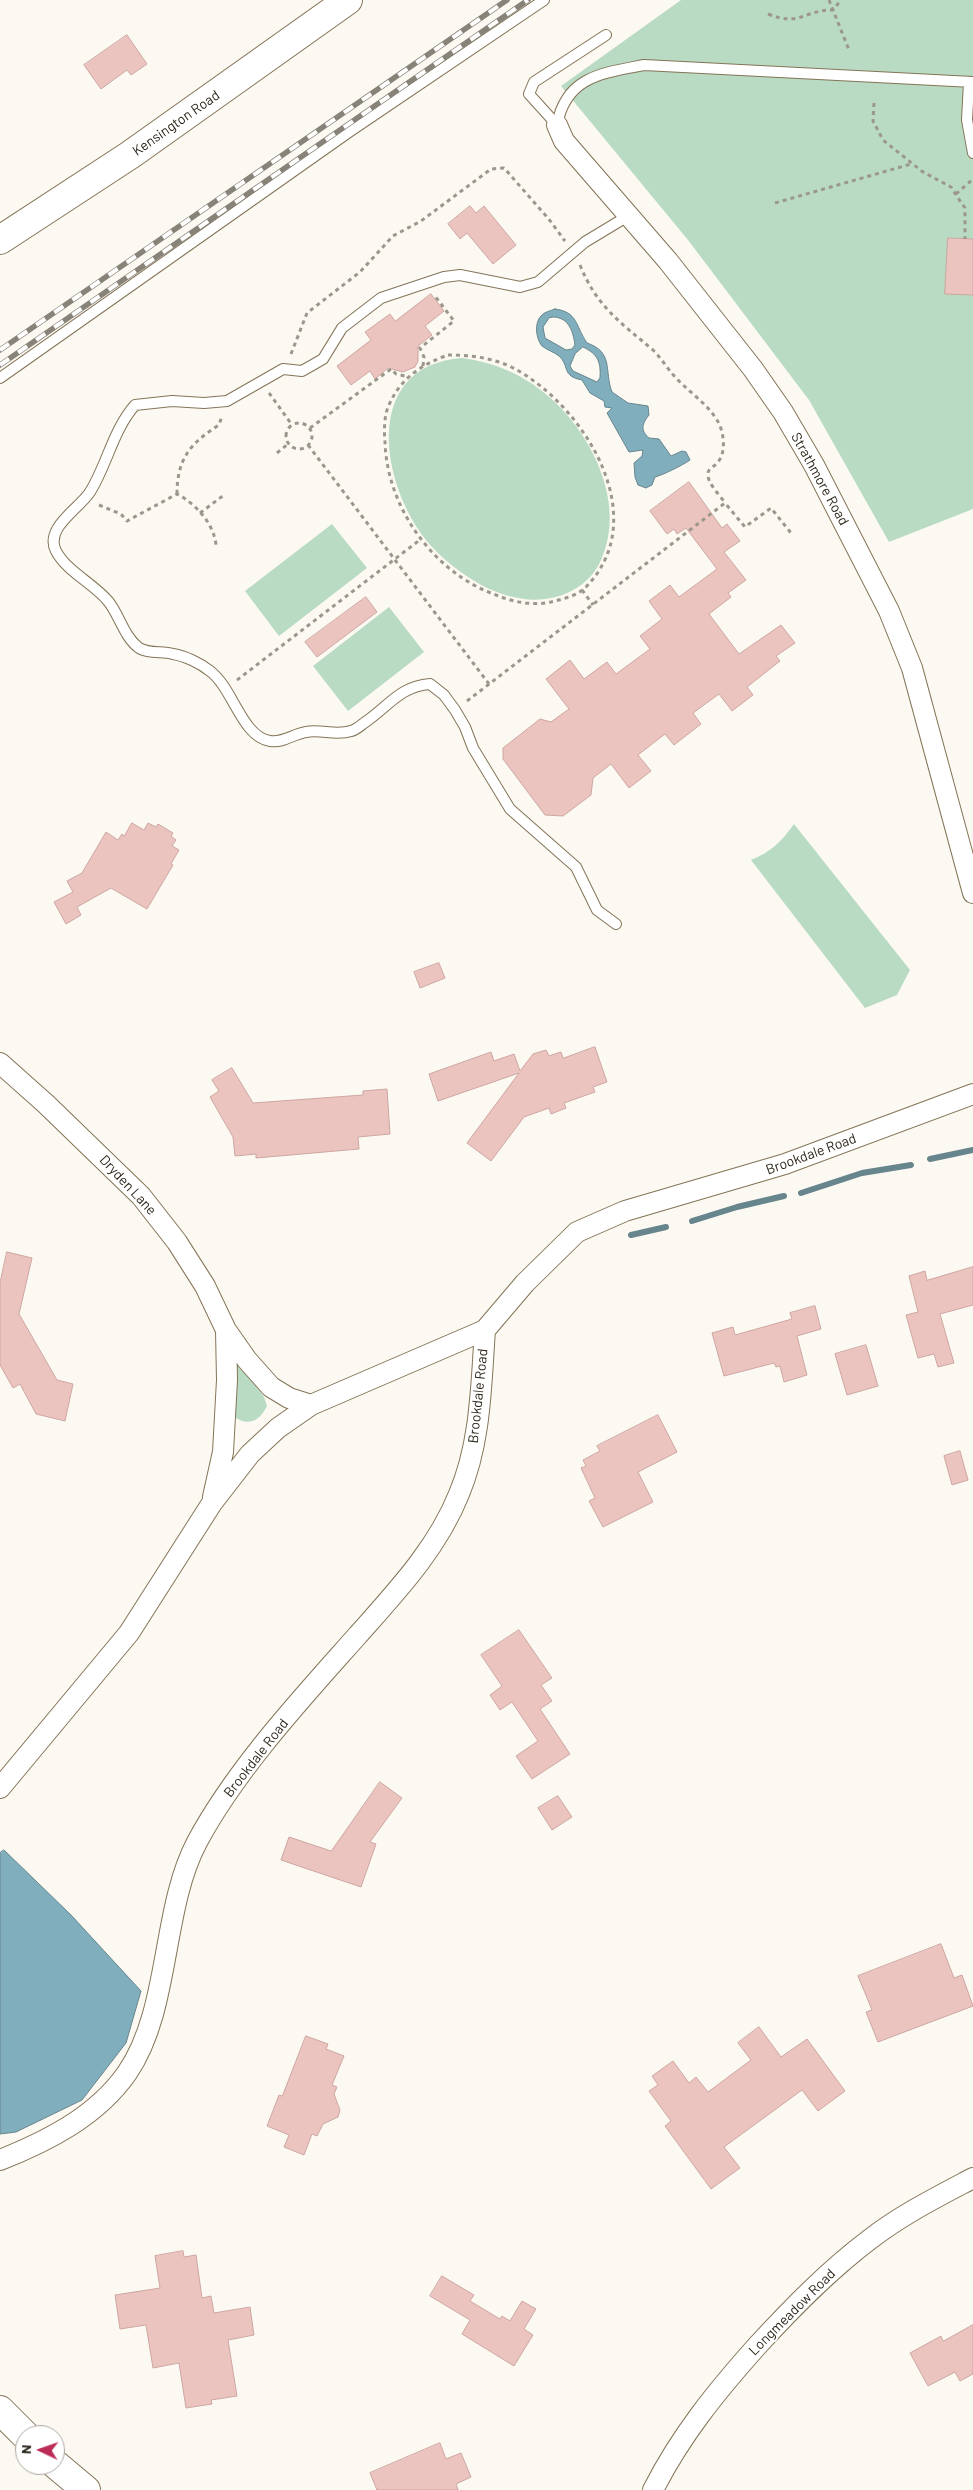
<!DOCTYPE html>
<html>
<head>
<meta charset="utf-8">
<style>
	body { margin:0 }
	#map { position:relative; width:973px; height:2490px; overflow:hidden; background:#fcf9f2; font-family:Barlow,sans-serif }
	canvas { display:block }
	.north { position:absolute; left:15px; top:2425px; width:50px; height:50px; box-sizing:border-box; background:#fff; border:1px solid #aba8a3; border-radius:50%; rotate:273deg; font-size:14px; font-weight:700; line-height:20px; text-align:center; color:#2d261a }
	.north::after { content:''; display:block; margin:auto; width:18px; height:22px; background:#bb2c57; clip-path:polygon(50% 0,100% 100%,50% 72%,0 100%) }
</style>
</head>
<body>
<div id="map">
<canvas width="973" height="2490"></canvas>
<div class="north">N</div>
</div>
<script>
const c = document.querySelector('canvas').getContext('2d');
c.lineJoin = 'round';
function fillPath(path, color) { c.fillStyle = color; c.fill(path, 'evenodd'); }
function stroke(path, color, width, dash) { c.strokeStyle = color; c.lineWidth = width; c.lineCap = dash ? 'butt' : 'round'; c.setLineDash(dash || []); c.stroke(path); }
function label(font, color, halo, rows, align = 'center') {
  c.font = font + ' Barlow,sans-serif'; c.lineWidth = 4; c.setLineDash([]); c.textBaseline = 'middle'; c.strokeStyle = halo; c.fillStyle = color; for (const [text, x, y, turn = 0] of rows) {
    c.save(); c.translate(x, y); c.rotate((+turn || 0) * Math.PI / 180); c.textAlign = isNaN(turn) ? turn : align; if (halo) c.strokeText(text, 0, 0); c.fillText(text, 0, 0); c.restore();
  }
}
fillPath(new Path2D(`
	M681 0H973V509L889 542 809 400 688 240 561 86Z
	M462 358C492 362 518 372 542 391 589 427 628 502 601 560 591 583 569 596 545 599 524 602 501 595 483 586 465 576 447 563 432 547 381 491 358 366 462 358Z
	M332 524 367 568 279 636 245 591Z
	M389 607 424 652 348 711 313 666Z
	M794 824 910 970 897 995 865 1008 751 860C771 852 782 841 794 824Z
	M235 1366H241L264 1397 267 1406C261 1419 250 1427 236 1418L234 1410Z`), '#b9dbc3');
const water = new Path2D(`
	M555 309C578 312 575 325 587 343 614 352 604 371 612 392L628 403 648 406 649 415C642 424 640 430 649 438L659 439 671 456 682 451 686 452 690 460C683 465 663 475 655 477L652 485 646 488 638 485 635 477 634 463 642 456 643 450 629 452 607 413 612 408 605 407 604 401 590 393 582 380C561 376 570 366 559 356 554 352 547 350 542 346 536 339 534 323 541 316 544 312 550 311 555 309ZM554 317C569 318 573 331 575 345L572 349 566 350 545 338 543 327 549 318ZM583 347C598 354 601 362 600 378L597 382 573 371 570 366 575 354Z
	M4 1850 71 1915 141 1991 126 2043 82 2100 16 2132 0 2134V1853Z`);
fillPath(water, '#80aebd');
stroke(water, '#67858c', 1);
stroke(new Path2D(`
	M930 1159 973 1150
	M801 1193 862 1173 911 1165
	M692 1221 737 1207 784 1196
	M631 1235 666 1227`), '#67858c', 6);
const building = new Path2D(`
	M127 35 147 64 131 75 127 70 101 89 84 65Z
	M470 206 476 213 484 206 516 245 493 264 467 233 460 239 448 224Z
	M948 238 973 239V295L945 294Z
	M431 294 444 311 425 326 432 335 418 346V361L415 367 403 372 388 368 375 379 370 371 351 385 337 366 371 340 365 332 390 314 395 321Z
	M689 482 722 528 727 524 740 541 724 552 746 580 728 593 731 597 709 614 739 654 781 625 795 643 776 656 780 661 747 687 753 695 732 711 719 694 693 713 701 724 674 745 665 734 638 755 651 771 629 788 611 764 593 778 591 795 563 816 545 815 503 759V748L540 719 551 722 569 709 546 679 570 660 584 679 607 662 616 674 650 649 640 636 662 619 649 601 670 585 679 597 717 569 686 528 677 534 674 529 667 534 650 511Z
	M366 597 377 612 317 657 305 642Z
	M132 823 144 830 148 823 156 827 158 824 173 833 171 836 176 840 172 846 179 850 171 864 173 865 147 909 111 888 77 907 81 915 66 924 54 902 73 892 67 881 82 873 106 832 118 840 122 834 124 836Z
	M439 963 445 978 420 988 414 972Z
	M595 1047 607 1082 593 1087 595 1092 564 1103 566 1108 551 1114 549 1108 524 1117 491 1161 467 1143 519 1073 438 1101 429 1074 491 1052 494 1061 514 1054 520 1071 533 1054 546 1050 549 1056 561 1052 563 1058Z
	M232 1068 253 1103 363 1095V1091L387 1089 390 1134 358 1137 359 1149 256 1158V1154L235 1156 233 1137 210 1097 219 1091 212 1080Z
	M7 1252 32 1258 19 1314 57 1380 73 1384 65 1421 36 1414 20 1384 13 1388 0 1365V1283Z
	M973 1267V1305L940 1314 954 1363 938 1367 934 1354 918 1358 906 1315 918 1312 909 1276 925 1271 927 1280Z
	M815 1306 821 1329 797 1336 807 1375 784 1382 780 1366 776 1367 774 1363 724 1376 712 1333 733 1327 735 1335 792 1319 790 1313Z
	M866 1345 878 1386 847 1395 835 1354Z
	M658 1415 677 1452 638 1472 653 1502 603 1527 589 1501 595 1498 581 1468 586 1466 583 1460 600 1451 597 1446Z
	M960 1451 968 1480 952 1485 944 1456Z
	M519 1630 552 1678 541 1685 552 1701 540 1709 570 1754 532 1779 516 1756 538 1741 512 1702 500 1710 490 1695 502 1686 481 1655Z
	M380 1782 402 1798 370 1842 376 1844 361 1887 281 1860 289 1837 331 1851Z
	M558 1796 572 1817 552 1830 538 1808Z
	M941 1944 954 1978 962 1975 973 2006 878 2042 866 2012 872 2010 858 1976Z
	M759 2027 781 2057 807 2039 845 2091 818 2111 802 2090 724 2147 740 2168 711 2189 665 2126 671 2121 649 2091 658 2085 652 2076 673 2061 689 2083 696 2077 708 2092 751 2060 738 2043Z
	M306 2036 328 2044 326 2049 344 2056 332 2085 337 2087 334 2094 340 2110 338 2117 323 2124 317 2136 312 2134 304 2155 284 2147 289 2135 267 2126 279 2095 282 2096Z
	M183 2251 184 2257 196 2255 202 2298 211 2296 214 2313 250 2307 254 2335 228 2340 237 2396 211 2400 212 2404 186 2408 179 2363 153 2368 146 2325 120 2329 115 2295 160 2288 155 2256Z
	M442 2276 474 2295 470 2301 500 2319 502 2316 510 2321 522 2301 536 2309 524 2329 533 2335 514 2366 462 2334 470 2320 430 2296Z
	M973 2325V2374L960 2381 955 2372 928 2386 910 2353 941 2336 943 2341Z
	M440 2443 446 2459 461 2453 471 2477 456 2484 458 2490H377L370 2473Z`);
fillPath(building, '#ecc4bf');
stroke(building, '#cda6a1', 1);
const lane = new Path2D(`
	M969 82 967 120 973 153
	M557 125C566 76 603 73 644 65L973 82
	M557 125 529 94 534 82 606 35
	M0 378 349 132 544 0
	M616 924 597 910 576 867 510 809 473 748 465 727 455 710 444 695 430 684C400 686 388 707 364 723 360 726 356 730 351 731 336 736 321 729 306 732 293 734 284 743 270 741 242 737 233 688 210 671 200 663 185 656 173 654 162 651 149 654 139 648 124 637 119 614 108 601 93 583 67 572 56 551 44 528 79 509 90 492 107 465 113 430 135 405L172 401 204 403 227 401 283 369 302 371 323 359 342 328 381 298 444 277 460 275 520 287 538 282 585 242 628 216`);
const street = new Path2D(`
	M557 125 564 141 668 261 753 369 783 412 814 465 889 611 912 668 973 893
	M0 1063 46 1104 141 1196 177 1242 205 1286 226 1330 247 1360 271 1387 289 1398 311 1405
	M213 1497 223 1452 227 1380 226 1330
	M0 1788 129 1633 212 1503 250 1454 278 1428 311 1405 485 1330 525 1283 577 1232 625 1211 785 1164 973 1094
	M0 2160C48 2141 97 2116 127 2073 171 2009 161 1910 197 1842 236 1769 302 1698 357 1636 396 1592 437 1549 459 1494 481 1442 481 1385 485 1330
	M653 2490C681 2435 716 2392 757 2346 792 2308 828 2271 869 2240 901 2215 937 2197 973 2178`);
const secondary = new Path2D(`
	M0 240 130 155 348 0
	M0 2410 25 2435
	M55 2464 86 2490`);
stroke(lane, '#847457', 12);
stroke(street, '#847457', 22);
stroke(secondary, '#847457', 30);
stroke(new Path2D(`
	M829 0 833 10 841 0
	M768 14C801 27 803 10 833 10L849 50
	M874 103 873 121 883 140 923 172 951 187 958 198 965 208V239
	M956 194 973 179
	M775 203 911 164
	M580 265C597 307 620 322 653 350 663 360 670 373 680 382 693 395 707 404 717 420 724 431 727 453 717 463 714 467 708 468 708 474 707 483 720 495 725 503
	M291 354 307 313 360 272 393 236 421 221 491 169 504 168 548 218 565 241
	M448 355C471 355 496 358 517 370 586 409 653 518 586 587 577 596 563 599 551 602 533 606 513 602 496 595 434 573 387 508 385 442 384 430 384 415 389 405 400 379 422 364 448 355Z
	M423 366 424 357 420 348 454 321 435 296
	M269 393 292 425
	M286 436a13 13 0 1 1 26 0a13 13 0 1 1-26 0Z
	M310 428 391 369 396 374 409 377
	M308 445 489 684
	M277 453 289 443
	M177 494C177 458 191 443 219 425L222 416
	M99 505 121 514 127 521 177 494C196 504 214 524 216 545
	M200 513 224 495
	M582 590 593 605
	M237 680 421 539
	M467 701 725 503 745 527 771 508 791 533`), '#9b978d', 3, [4, 4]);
stroke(lane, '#fff', 10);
stroke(street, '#fff', 20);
stroke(secondary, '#fff', 28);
const rail = new Path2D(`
	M0 350 507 0
	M0 365 528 0`);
stroke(rail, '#888379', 5.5);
stroke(rail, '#fff', 4, [11]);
label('14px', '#2d261a', '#fff', [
	["Kensington Road",176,123,-35],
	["Strathmore Road",820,479,61],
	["Brookdale Road",811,1154,-20],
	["Dryden Lane",128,1185,47],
	["Brookdale Road",478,1396,-84],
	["Brookdale Road",256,1758,-52],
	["Longmeadow Road",792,2312,-45]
]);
</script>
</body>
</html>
